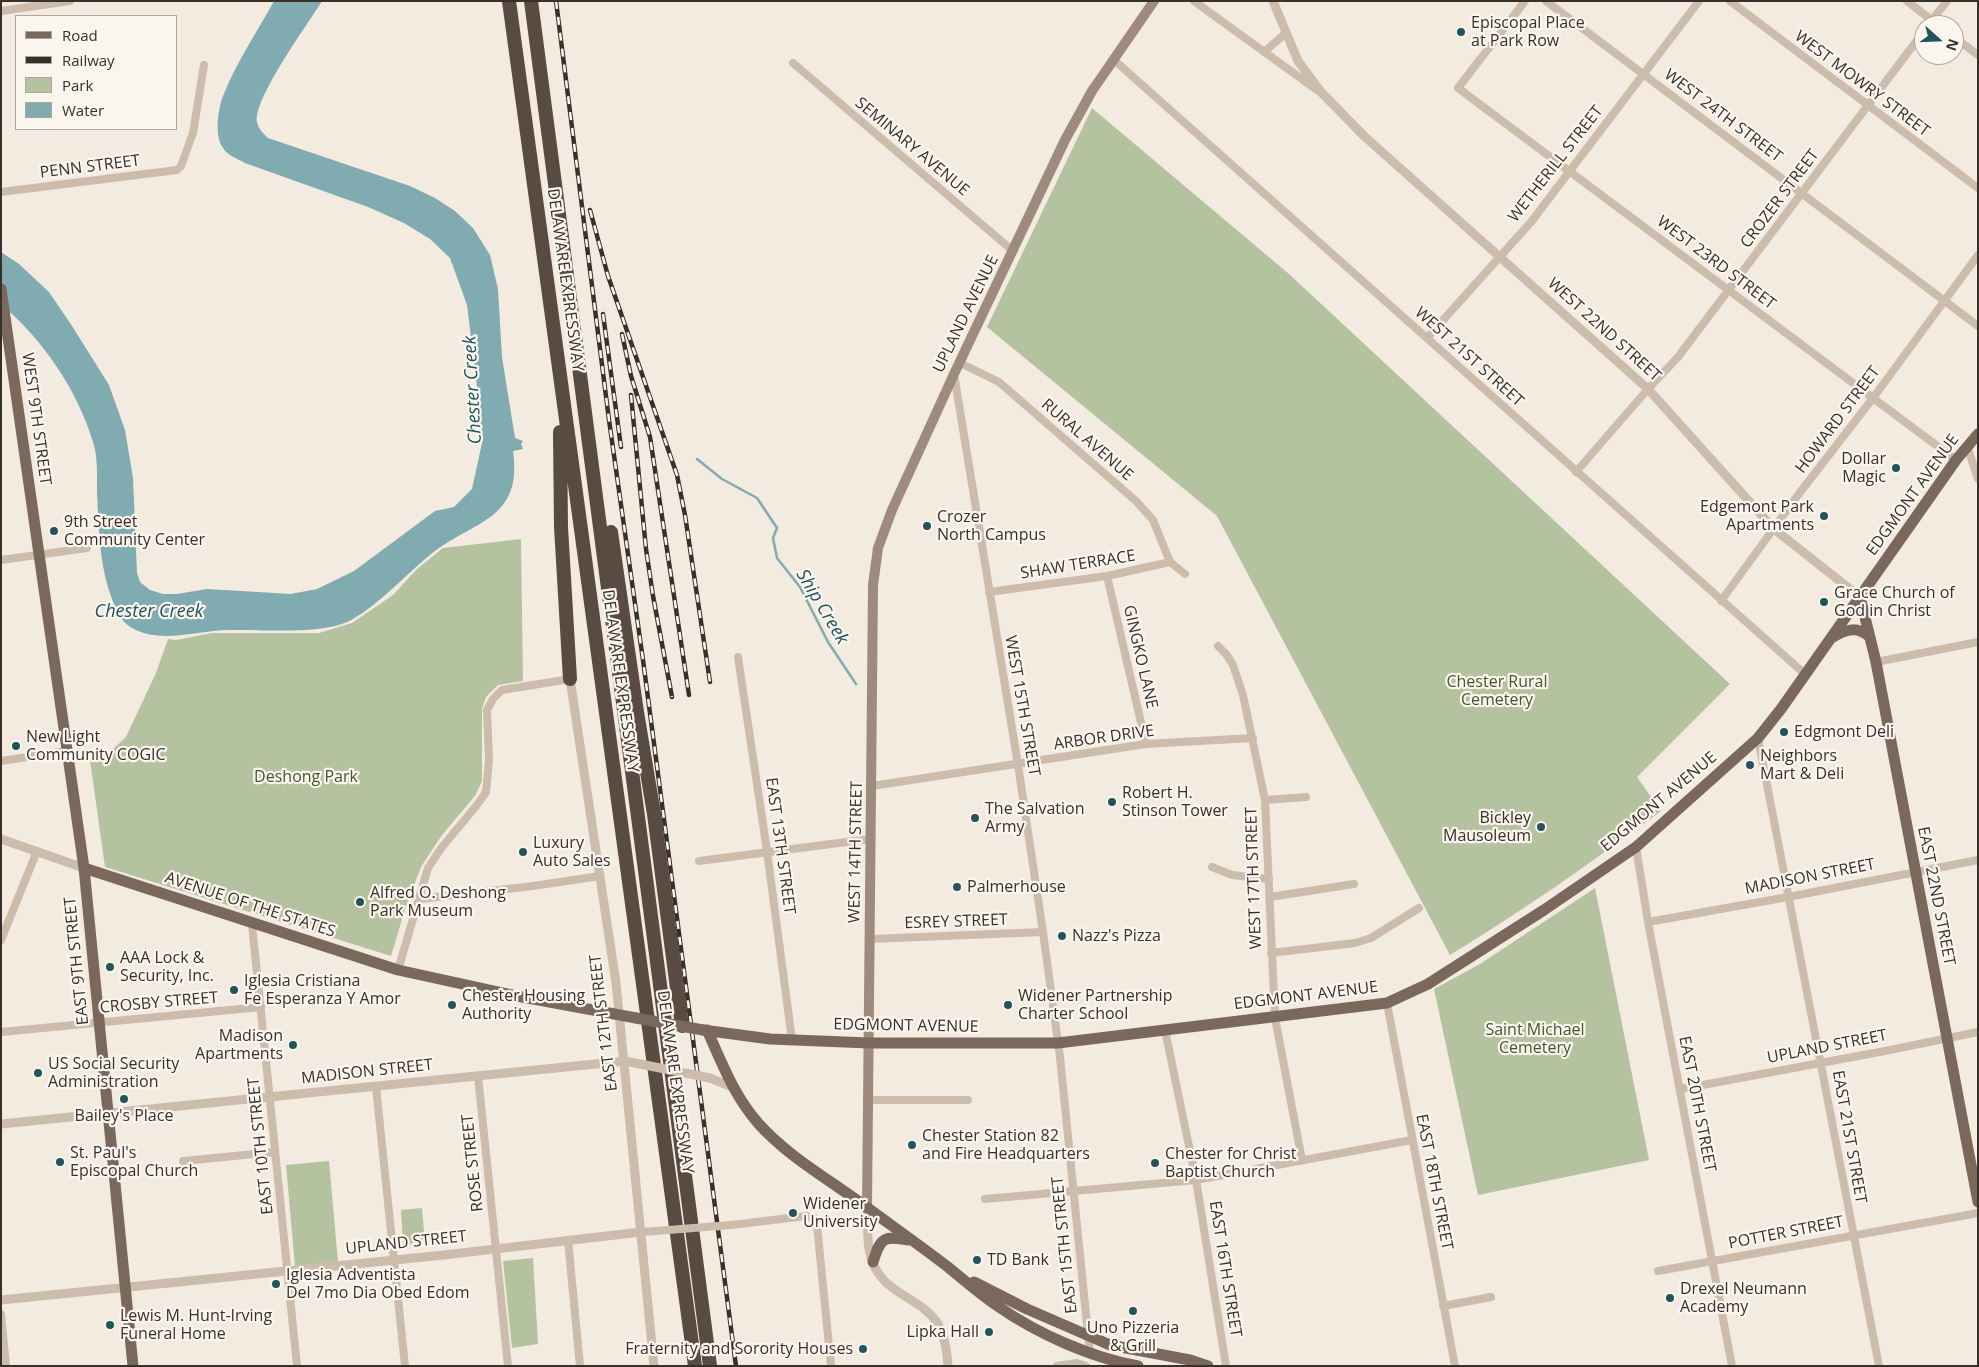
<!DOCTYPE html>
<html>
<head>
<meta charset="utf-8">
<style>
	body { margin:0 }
	#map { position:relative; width:1979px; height:1367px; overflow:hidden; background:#f3ebe0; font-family:"Open Sans",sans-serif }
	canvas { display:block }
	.frame { position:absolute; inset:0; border:2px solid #3a302b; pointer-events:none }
	.legend { position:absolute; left:15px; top:15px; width:162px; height:115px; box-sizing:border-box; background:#faf5ed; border:1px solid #ada69f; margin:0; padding:6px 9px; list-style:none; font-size:15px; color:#3a302b }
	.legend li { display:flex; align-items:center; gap:10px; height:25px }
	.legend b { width:25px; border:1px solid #ada69f }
	.north { position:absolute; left:1914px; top:15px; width:50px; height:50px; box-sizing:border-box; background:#faf5ed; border:1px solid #ada69f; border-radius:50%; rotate:110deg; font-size:14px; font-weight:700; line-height:20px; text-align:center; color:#3a302b }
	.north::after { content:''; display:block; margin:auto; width:18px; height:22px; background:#21545b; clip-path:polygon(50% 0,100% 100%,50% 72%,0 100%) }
</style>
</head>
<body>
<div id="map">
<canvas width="1979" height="1367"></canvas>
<div class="frame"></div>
<ul class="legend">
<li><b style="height:6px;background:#7b685c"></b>Road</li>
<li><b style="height:6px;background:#3a302b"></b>Railway</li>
<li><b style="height:14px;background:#b5c2a0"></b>Park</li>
<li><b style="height:14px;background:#80abb0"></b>Water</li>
</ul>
<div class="north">N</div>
</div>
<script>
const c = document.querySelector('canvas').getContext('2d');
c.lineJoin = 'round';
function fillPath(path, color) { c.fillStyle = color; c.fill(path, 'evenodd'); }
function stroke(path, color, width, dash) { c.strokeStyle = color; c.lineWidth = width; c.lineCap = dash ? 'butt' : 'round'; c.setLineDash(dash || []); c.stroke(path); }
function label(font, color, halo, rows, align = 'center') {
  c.font = font + ' "Open Sans",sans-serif'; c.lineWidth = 4.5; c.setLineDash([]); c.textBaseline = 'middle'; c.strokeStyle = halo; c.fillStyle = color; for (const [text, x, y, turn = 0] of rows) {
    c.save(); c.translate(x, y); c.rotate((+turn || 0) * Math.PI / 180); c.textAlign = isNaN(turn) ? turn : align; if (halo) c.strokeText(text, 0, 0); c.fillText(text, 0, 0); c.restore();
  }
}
fillPath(new Path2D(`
	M1092 108 1289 274 1730 684 1637 777 1661 811C1591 863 1524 910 1450 955L1217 516 987 327Z
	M521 539 523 681 498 685 486 697 482 709V781L475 796 442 835 421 867 406 906 391 956 105 867 90 760 111 751 126 737 156 673 168 639 176 640 212 633H319L352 623 393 595 417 569 443 548Z
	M1595 888 1649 1160 1478 1195 1434 989 1480 964Z
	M329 1161 338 1262 295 1266 286 1165Z
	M422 1208 425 1243 403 1245 401 1210Z
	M533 1258 538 1344 512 1348 503 1261Z`), '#b5c2a0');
fillPath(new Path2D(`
	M274 1H322C308 24 253 99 257 122 259 130 263 133 268 138L410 186 435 198 455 211 473 228 490 255 498 289 502 357 515 438 523 441 521 444 523 449 513 451C523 521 473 520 430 555 404 576 382 602 353 619 324 636 262 629 229 630 198 630 163 644 134 629 121 623 117 611 112 599 99 564 99 529 97 492 97 476 98 457 93 442 77 389 43 340 1 304V252L19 264 49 292 72 326 109 385 125 430 133 478 137 573 140 582 150 590 163 594H177L207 589 291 594 317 589 354 571 435 511 454 507 472 489 482 443 480 411 467 305 450 258 430 239 404 223 368 207 245 163C238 159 228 156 223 148 214 136 218 109 223 96 236 63 257 32 274 1Z`), '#80abb0');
stroke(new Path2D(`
	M697 459 722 479 757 498 777 528 773 538 777 558 800 587 828 642 856 684`), '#80abb0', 2.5);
stroke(new Path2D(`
	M1194 1 1317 90
	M1525 1 1458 88 1956 460
	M1546 1 1978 326
	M1730 1 1978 188
	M1907 1 1938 25
	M1 11 70 1
	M1928 25 1947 1
	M1954 37 1978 55
	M1264 52 1286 33
	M1114 60 1806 675
	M793 63 1013 251
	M1 192 177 170 181 166 193 133 204 65
	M1427 338 1531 222 1699 1
	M960 363 999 382 1136 501 1153 520 1170 562 1185 574
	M954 374 1018 765 1043 932 1060 1057 1090 1354
	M1967 446 1978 479
	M1576 472 1648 389 1678 357 1924 31
	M1 560 87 548
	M1107 576 1146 744
	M989 592 1107 576 1170 562
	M1721 601 1798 495 1873 398 1978 255
	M1218 646 1226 654 1233 665 1243 695 1265 800 1275 1018 1302 1160
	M738 657 767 851 792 1040
	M1876 662 1978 642
	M1758 738 1879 1366
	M1 761 67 751
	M872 786 1146 744 1253 738
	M1265 800 1306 797
	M1636 847 1648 922 1732 1366
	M699 861 870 839
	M1212 867 1232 875 1269 879
	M1270 897 1354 884
	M420 899 533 886 600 876
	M1648 922 1788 897 1978 860
	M252 924 297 1366
	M870 939 1043 932
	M1 940 37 851
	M1271 953 1355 943 1371 938 1419 908
	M398 970 428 868 442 847 477 805 486 792 489 760 487 710 493 699 502 690 570 679
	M1387 1003 1455 1366
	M1165 1030 1196 1180 1226 1366
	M1 1032 261 1007
	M478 1076 508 1366
	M376 1087 405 1366
	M1681 1089 1885 1051 1978 1032
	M869 1100H968
	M183 1161 275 1152
	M985 1199 1196 1180 1412 1140
	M731 1225 806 1216 814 1218 817 1225 831 1366
	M641 1232 656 1231
	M568 1240 580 1366
	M1658 1271 1978 1213
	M1443 1306 1491 1297
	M1 1314 6 1366
	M1057 1366 1077 1363 1086 1366`), '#cbbcac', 8);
stroke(new Path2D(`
	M1273 1 1298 61 1321 92 1364 136 1648 389 1774 529 1860 597
	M570 679 616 983 654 1366
	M1 839 84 868
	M710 1078 732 1087
	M1 1124 625 1061 645 1065
	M867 1207C868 1223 866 1242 871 1258 882 1294 918 1296 936 1321 945 1334 947 1351 948 1366
	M1 1300 444 1255 641 1232`), '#cbbcac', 9);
stroke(new Path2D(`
	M867 1207 873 585 878 548 892 510 954 374 1065 140 1092 91 1154 1`), '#9f8b7d', 10);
stroke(new Path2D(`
	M1 289 84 868 133 1366
	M1860 597 1876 662 1978 1202
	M1833 637C1847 629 1857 626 1870 637
	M84 868 398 970 517 996 636 1018
	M703 1030 770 1039 869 1043H1058L1387 1003 1428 984 1544 910 1636 847 1758 738 1781 709 1956 460 1978 434
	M707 1030C722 1063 734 1096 758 1123 789 1158 832 1181 869 1209 895 1228 922 1247 948 1267 965 1281 981 1295 999 1307 1038 1334 1092 1358 1138 1366
	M873 1262C880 1239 883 1235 908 1240
	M974 1282 1027 1309 1110 1345 1190 1360 1208 1366`), '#7b685c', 11);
stroke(new Path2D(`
	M509 1 695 1366
	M531 1 710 1366
	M560 432 561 527 570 679
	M611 532 637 712 654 814 682 1026`), '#5a4b42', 14);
const rail = new Path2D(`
	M556 1 609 420 643 660 736 1366
	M590 210 608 276 677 475 685 515 710 682
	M603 314 621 447
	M622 334 631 376 650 437 689 695
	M631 395 646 549 653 596 672 697`);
stroke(rail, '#3a302b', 4.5);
stroke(rail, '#faf5ed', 2.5, [8]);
stroke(new Path2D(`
	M656 1231 731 1225`), '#cbbcac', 8);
stroke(new Path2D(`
	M645 1065 710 1078`), '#cbbcac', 9);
stroke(new Path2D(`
	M636 1018 703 1030`), '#7b685c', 11);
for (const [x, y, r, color] of [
	[1461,32,5,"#21545b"],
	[1896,468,5,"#21545b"],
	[1824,516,5,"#21545b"],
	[927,526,5,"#21545b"],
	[54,531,5,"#21545b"],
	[1824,602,5,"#21545b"],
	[1784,732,5,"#21545b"],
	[16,746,5,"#21545b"],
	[1750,765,5,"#21545b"],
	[1112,802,5,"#21545b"],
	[975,818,5,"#21545b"],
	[1541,827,5,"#21545b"],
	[523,852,5,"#21545b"],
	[957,887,5,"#21545b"],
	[360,902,5,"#21545b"],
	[1062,936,5,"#21545b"],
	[110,967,5,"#21545b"],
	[234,990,5,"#21545b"],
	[452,1005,5,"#21545b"],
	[1008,1005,5,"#21545b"],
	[293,1045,5,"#21545b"],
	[38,1073,5,"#21545b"],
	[124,1099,5,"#21545b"],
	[912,1145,5,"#21545b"],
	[60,1162,5,"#21545b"],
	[1155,1163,5,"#21545b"],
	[793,1213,5,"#21545b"],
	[977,1260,5,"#21545b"],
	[276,1284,5,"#21545b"],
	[1670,1298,5,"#21545b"],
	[1133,1311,5,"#21545b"],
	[110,1325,5,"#21545b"],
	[989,1332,5,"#21545b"],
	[863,1349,5,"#21545b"]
]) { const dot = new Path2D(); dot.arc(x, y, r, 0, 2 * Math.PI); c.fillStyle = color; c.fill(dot); stroke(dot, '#faf5ed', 2); }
label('16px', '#3a302b', '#faf5ed', [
	["Episcopal Place",1471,23],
	["at Park Row",1471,41],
	["Dollar",1886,459,"right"],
	["Magic",1886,477,"right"],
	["Edgemont Park",1814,507,"right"],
	["Apartments",1814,525,"right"],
	["Crozer",937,517],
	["North Campus",937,535],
	["9th Street",64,522],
	["Community Center",64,540],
	["Grace Church of",1834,593],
	["God in Christ",1834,611],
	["Edgmont Deli",1794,732],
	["New Light",26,737],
	["Community COGIC",26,755],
	["Neighbors",1760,756],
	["Mart & Deli",1760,774],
	["Robert H.",1122,793],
	["Stinson Tower",1122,811],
	["The Salvation",985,809],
	["Army",985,827],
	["Bickley",1531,818,"right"],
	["Mausoleum",1531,836,"right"],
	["Luxury",533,843],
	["Auto Sales",533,861],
	["Palmerhouse",967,887],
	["Alfred O. Deshong",370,893],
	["Park Museum",370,911],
	["Nazz's Pizza",1072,936],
	["AAA Lock &",120,958],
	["Security, Inc.",120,976],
	["Iglesia Cristiana",244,981],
	["Fe Esperanza Y Amor",244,999],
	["Chester Housing",462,996],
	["Authority",462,1014],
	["Widener Partnership",1018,996],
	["Charter School",1018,1014],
	["Madison",283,1036,"right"],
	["Apartments",283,1054,"right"],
	["US Social Security",48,1064],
	["Administration",48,1082],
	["Bailey's Place",124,1116,"center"],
	["Chester Station 82",922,1136],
	["and Fire Headquarters",922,1154],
	["St. Paul's",70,1153],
	["Episcopal Church",70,1171],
	["Chester for Christ",1165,1154],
	["Baptist Church",1165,1172],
	["Widener",803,1204],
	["University",803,1222],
	["TD Bank",987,1260],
	["Iglesia Adventista",286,1275],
	["Del 7mo Dia Obed Edom",286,1293],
	["Drexel Neumann",1680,1289],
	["Academy",1680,1307],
	["Lewis M. Hunt-Irving",120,1316],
	["Funeral Home",120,1334],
	["Uno Pizzeria",1133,1328,"center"],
	["& Grill",1133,1346,"center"],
	["Lipka Hall",979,1332,"right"],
	["Fraternity and Sorority Houses",853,1349,"right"]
], 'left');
label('16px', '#3a302b', '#faf5ed', [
	["WEST MOWRY STREET",1862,84,37],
	["WEST 24TH STREET",1723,116,37],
	["SEMINARY AVENUE",912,147,40],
	["WETHERILL STREET",1556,164,-52],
	["PENN STREET",90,167,-7],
	["CROZER STREET",1780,199,-53],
	["WEST 23RD STREET",1716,263,37],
	["DELAWARE EXPRESSWAY",565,280,82],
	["UPLAND AVENUE",966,314,-64],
	["WEST 22ND STREET",1604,330,42],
	["WEST 21ST STREET",1469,357,42],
	["WEST 9TH STREET",36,419,82],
	["HOWARD STREET",1838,420,-53],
	["RURAL AVENUE",1087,440,41],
	["EDGMONT AVENUE",1913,495,-54],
	["SHAW TERRACE",1078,565,-9],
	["GINGKO LANE",1140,657,77],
	["DELAWARE EXPRESSWAY",620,681,82],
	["WEST 15TH STREET",1022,706,80],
	["ARBOR DRIVE",1104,738,-8],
	["EDGMONT AVENUE",1659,802,-40],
	["EAST 13TH STREET",780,846,82],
	["WEST 14TH STREET",856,852,-89],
	["MADISON STREET",1810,877,-11],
	["WEST 17TH STREET",1254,878,-92],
	["EAST 22ND STREET",1936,896,79],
	["AVENUE OF THE STATES",250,905,18],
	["ESREY STREET",956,922,-2],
	["EAST 9TH STREET",77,961,-96],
	["EDGMONT AVENUE",1306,996,-7],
	["CROSBY STREET",159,1003,-5],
	["EAST 12TH STREET",604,1023,-97],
	["EDGMONT AVENUE",906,1026,1],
	["UPLAND STREET",1827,1047,-11],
	["MADISON STREET",367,1072,-6],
	["DELAWARE EXPRESSWAY",675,1082,82],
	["EAST 20TH STREET",1697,1104,79],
	["EAST 21ST STREET",1849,1137,80],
	["EAST 10TH STREET",261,1146,-96],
	["ROSE STREET",473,1163,-96],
	["EAST 18TH STREET",1434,1182,79],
	["POTTER STREET",1786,1233,-11],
	["UPLAND STREET",406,1243,-6],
	["EAST 15TH STREET",1065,1245,-96],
	["EAST 16TH STREET",1225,1269,81]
]);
label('16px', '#46572f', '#faf5ed', [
	["Chester Rural",1497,682],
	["Cemetery",1497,700],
	["Deshong Park",306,777],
	["Saint Michael",1535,1030],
	["Cemetery",1535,1048]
]);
label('italic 18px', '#21545b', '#faf5ed', [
	["Chester Creek",473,390,-93],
	["Ship Creek",822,607,59],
	["Chester Creek",149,612]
]);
</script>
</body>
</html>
